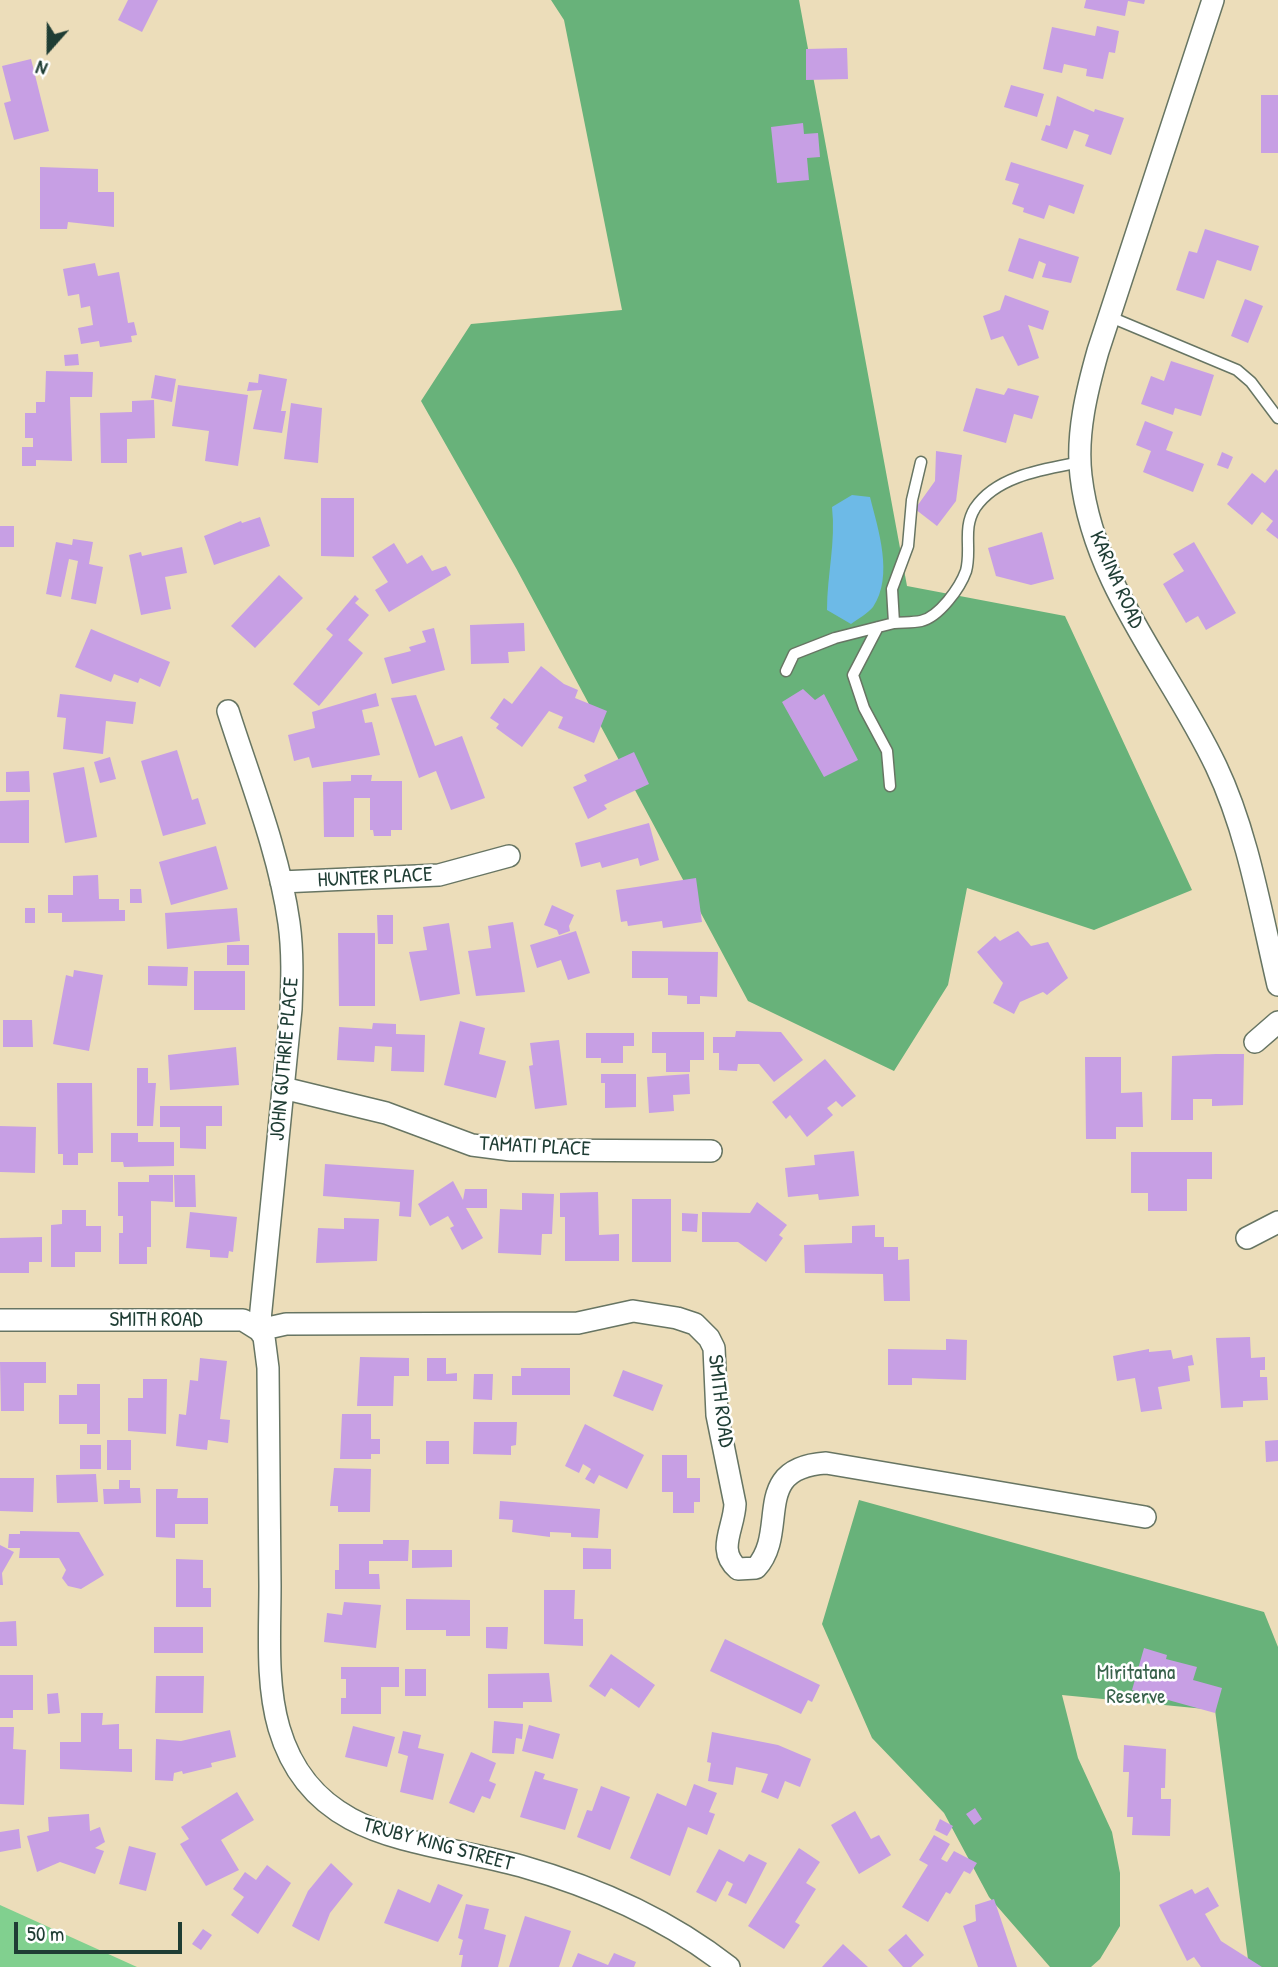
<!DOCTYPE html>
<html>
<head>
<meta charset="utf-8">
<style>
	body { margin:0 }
	#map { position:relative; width:1278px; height:1967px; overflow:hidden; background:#ecddba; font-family:"Patrick Hand",sans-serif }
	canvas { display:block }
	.north { position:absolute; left:14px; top:14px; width:70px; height:70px; -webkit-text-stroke:5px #fff; paint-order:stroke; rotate:201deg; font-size:19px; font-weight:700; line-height:28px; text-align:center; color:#1f3d34 }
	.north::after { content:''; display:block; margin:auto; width:24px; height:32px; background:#1f3d34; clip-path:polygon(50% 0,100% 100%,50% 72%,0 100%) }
	.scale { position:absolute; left:14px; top:1922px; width:168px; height:32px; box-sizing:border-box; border:4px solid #1f3d34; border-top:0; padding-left:9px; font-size:21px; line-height:24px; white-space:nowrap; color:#1f3d34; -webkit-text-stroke:5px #fff; paint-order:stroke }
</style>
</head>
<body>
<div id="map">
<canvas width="1278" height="1967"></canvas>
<div class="north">N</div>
<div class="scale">50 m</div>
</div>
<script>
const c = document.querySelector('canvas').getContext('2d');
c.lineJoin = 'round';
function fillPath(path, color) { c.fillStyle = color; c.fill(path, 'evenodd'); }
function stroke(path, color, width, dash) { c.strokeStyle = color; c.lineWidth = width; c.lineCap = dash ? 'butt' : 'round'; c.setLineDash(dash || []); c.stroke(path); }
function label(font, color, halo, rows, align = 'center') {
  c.font = font + ' "Patrick Hand",sans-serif'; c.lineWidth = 5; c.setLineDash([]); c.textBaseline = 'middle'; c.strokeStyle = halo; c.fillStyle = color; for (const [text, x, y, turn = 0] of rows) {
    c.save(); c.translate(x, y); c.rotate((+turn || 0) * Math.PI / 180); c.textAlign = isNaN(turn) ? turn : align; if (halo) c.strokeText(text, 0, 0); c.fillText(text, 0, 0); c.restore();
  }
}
fillPath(new Path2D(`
	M0 1905 137 1967H0Z`), '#81d08f');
fillPath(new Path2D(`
	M551 0H799L907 586 1065 616 1192 890 1094 930 967 888 948 985 894 1071 748 1001 516 568 421 401 471 324 622 310 564 20Z
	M859 1500 1264 1612 1278 1647V1967H1249L1215 1710 1062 1695 1078 1758 1112 1832 1120 1873V1926L1100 1959 1091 1967H1050L989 1897 944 1813 872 1738 822 1624Z`), '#68b27a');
fillPath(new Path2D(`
	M852 495 870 497C878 529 894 576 873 607 868 613 858 619 851 624L827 610C827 575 836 542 832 507Z`), '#6dbae7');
fillPath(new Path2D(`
	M128 0H158L142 32 118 20Z
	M1086 0H1145L1144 4 1128 1 1125 16 1084 8Z
	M1097 26 1119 31 1115 53 1109 52 1103 79 1086 76 1087 69 1064 64 1062 73 1043 69 1052 27 1095 36Z
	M847 48 848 79 806 80V49Z
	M31 59 49 131 14 140 4 103 11 101 2 66Z
	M1011 85 1044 94 1037 117 1004 107Z
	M1261 95H1278V153H1261Z
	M1057 96 1094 112 1095 109 1124 118 1111 155 1085 146 1089 135 1074 130 1067 149 1041 140 1046 125 1050 126Z
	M803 123 804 134 818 133 820 157 807 158 809 180 777 183 771 127Z
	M1011 162 1084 185 1074 214 1049 205 1044 219 1023 212 1024 208 1012 204 1019 184 1005 180Z
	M40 167 98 169V192H114V227L68 222 67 229H40Z
	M1205 229 1259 246 1251 271 1217 260 1204 299 1176 290 1189 251 1197 253Z
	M1019 238 1079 257 1071 283 1042 277 1046 264 1039 261 1033 279 1008 271Z
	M95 263 98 276 119 272 128 323 134 322 137 335 131 336 132 342 100 347 99 341 81 344 78 328 93 325 90 306 81 308 79 294 68 296 63 269Z
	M1005 295 1049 311 1043 330 1028 325 1039 358 1018 366 1003 336 991 340 983 316 1000 310Z
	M1245 299 1263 306 1248 343 1231 336Z
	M78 354 79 365 65 366 64 355Z
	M1171 361 1214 375 1201 416 1175 408 1173 415 1141 404 1151 376 1164 381Z
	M46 371 93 372 92 397H70L72 461 36 460V466H22V447H33V438H25V413H36V402H45Z
	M259 374 287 379 281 411H286L282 433 253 429 262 390 247 391 249 382 258 383Z
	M155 375 176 379 172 402 151 398Z
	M178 385 248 395 238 466 205 461 209 431 172 426Z
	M976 388 1004 395 1008 388 1039 396 1032 419 1014 414 1006 443 963 431Z
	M154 400 155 438 127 439V463H101L100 413 132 412V401Z
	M291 403 322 408 318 463 284 459Z
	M1145 421 1173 432 1166 450 1204 464 1193 492 1143 472 1151 451 1136 445Z
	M936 451 962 455 956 501 937 526 915 509 935 481Z
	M1222 452 1233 457 1228 469 1217 465Z
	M1276 469 1278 471V539L1266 530 1273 521 1262 512 1252 525 1227 504 1252 473 1265 483Z
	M321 498H354V557L321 556Z
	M260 517 270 546 214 565 204 536 241 521 242 523Z
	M0 526H14V547H0Z
	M1042 532 1054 579 1031 585 996 576 988 548Z
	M73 539 93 542 89 564 103 567 96 604 71 599 78 561 69 559 61 597 46 594 56 542 72 545Z
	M1194 542 1236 613 1206 630 1198 616 1186 623 1163 584 1184 571 1173 554Z
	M394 543 407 564 422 555 432 571 446 566 451 575 389 612 375 590 388 582 372 557Z
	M182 547 187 573 165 577 171 609 141 615 129 555 141 552 142 556Z
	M279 575 303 598 255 648 231 626Z
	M355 595 359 599 355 603 369 615 348 640 363 653 319 706 293 684 333 635 326 629Z
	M524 623 525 651 508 652 509 663 471 664 470 625Z
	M434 628 445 670 392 684 384 658 411 651 409 647 426 642 422 631Z
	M91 629 170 662 160 687 140 678 138 683 114 674 111 682 75 667Z
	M541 666 564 684 578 690 575 698 607 711 594 743 558 728 563 717 549 711 522 747 496 728 499 724 490 718 504 698 512 704Z
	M803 689 815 700 824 694 858 760 824 777 782 702Z
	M376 693 379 706 362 710 365 723 372 722 380 755 312 768 309 757 294 761 288 735 315 728 312 712Z
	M60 694 136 702 133 724 106 721 103 754 63 749 66 718 57 717Z
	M416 695 435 746 462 736 485 798 451 810 436 771 419 778 391 698Z
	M177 750 192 800 198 798 206 824 163 836 141 761Z
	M634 752 649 784 604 805 607 809 588 819 573 787 587 781 584 775Z
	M110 757 116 779 100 783 94 762Z
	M84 767 97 837 65 843 53 773Z
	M29 771 30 792H6V772Z
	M351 775H372L371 781H402V830H391V836H374L373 830H370V798H354V837H324L323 782 351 781Z
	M29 800V843H0V801Z
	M649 823 659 860 640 866 638 858 602 868 600 862 581 867 575 843Z
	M216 846 228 889 171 905 159 862Z
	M98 875 99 899H119V910H125V921L62 922V913H48V895H73V876Z
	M696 878 702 922 663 928 662 921 628 926 627 921 621 922 616 890Z
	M130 889H141L142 903H130Z
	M552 905 574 915 569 926 570 931 559 935 557 930 544 925Z
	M25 908H35V923H25Z
	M237 908 240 941 167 949 165 913Z
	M377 915H393V944H378Z
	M513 922 525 992 476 996 468 951 491 948 488 926Z
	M449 923 460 994 420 1001 409 952 427 950 423 927Z
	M576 931 590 973 568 980 561 960 537 968 530 945Z
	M1018 931 1031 946 1048 942 1068 978 1047 995 1043 992 1020 1002 1014 1014 993 1003 1003 983 977 952 995 936 1000 941Z
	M338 933H375V1006H339Z
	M227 945H249V965H227Z
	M632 951 718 952 717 997 700 996V1004H687V996L668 995V978H632Z
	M148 966 188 967 187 986 148 985Z
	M74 970 103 975 89 1051 53 1044 66 975 73 977Z
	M194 971H245V1010H194Z
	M3 1020H32L33 1047H3Z
	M460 1021 485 1028 479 1054 506 1061 496 1098 444 1085Z
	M373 1023 396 1024V1034L425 1035 424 1072 391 1071 392 1047 375 1046 374 1062 337 1060 339 1027 372 1029Z
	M736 1031 781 1032 803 1060 774 1082 759 1064H738L737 1071 719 1070V1053H713V1037H735Z
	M652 1032H704V1060H690V1072H666V1053H652Z
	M586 1033H634V1046H623V1063H601V1058H586Z
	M559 1040 567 1105 535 1109 529 1066 533 1065 530 1043Z
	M236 1047 239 1085 170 1090 168 1055Z
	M1216 1054H1244L1243 1105 1212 1106V1099H1193V1120H1171L1172 1056Z
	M1085 1057H1121V1093L1142 1092 1143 1127H1116V1139H1086Z
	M825 1059 856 1096 842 1107 836 1101 827 1108 833 1115 807 1137 790 1115 786 1119 772 1102Z
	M137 1068H148V1083H156L153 1126H137Z
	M601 1074H636V1107L605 1108V1083H601Z
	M689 1074 690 1094 673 1095 674 1111 649 1113 647 1077Z
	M57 1083H92L93 1153H78V1165H63V1154H58Z
	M160 1106H222V1126H206V1149L180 1148V1127H160Z
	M0 1126 36 1127 35 1173 0 1172Z
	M111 1133H138V1142H174V1166L124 1167 123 1162H111Z
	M854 1151 859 1196 819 1200 818 1194 788 1197 785 1168 815 1165 814 1155Z
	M1131 1152H1212V1179H1187V1211H1148V1193H1131Z
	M325 1164 414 1170 411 1217 399 1216 400 1202 323 1196Z
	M149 1175H173V1202L151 1201V1247H147V1264H119V1233H123V1216H118V1182H149Z
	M174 1175H195L196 1207H175Z
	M453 1181 463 1200 465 1189H487V1208H466L483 1238 462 1250 450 1228 454 1226 448 1216 430 1226 418 1204Z
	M598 1192 599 1235 619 1234V1261H565V1217H560V1193Z
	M522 1193 554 1194 552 1234H542L541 1255 498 1253 500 1209 522 1210Z
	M632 1199H671V1262H632Z
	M757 1202 787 1225 779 1235 783 1238 766 1262 738 1242H702V1212L750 1213Z
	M62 1210H86V1226H101V1252H75V1267H51V1225L62 1224Z
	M190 1212 237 1217 233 1252 229 1251 228 1258 210 1257V1250L186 1248Z
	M682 1213 698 1214 697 1232 682 1231Z
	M344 1218 379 1219 377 1261 316 1263 318 1228 344 1229Z
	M875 1225V1237H884V1247H898V1260L909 1259 910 1301H884L883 1274 805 1273 804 1245 852 1243V1226Z
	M42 1237V1262H29V1273H0V1238Z
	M1250 1337 1251 1358 1265 1357V1370H1260V1377H1267L1268 1400 1243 1401V1407L1221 1408 1216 1338Z
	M946 1339 967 1340 966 1380 912 1378V1385H888V1349L946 1350Z
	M1149 1349V1352L1171 1350 1173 1359 1192 1355 1194 1365 1188 1366 1190 1381 1158 1387 1162 1409 1141 1412 1135 1378 1117 1381 1113 1356Z
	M360 1357 409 1358V1376H394L393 1406H357Z
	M200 1358 227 1361 220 1419 230 1420 228 1443 208 1440 207 1450 176 1446 179 1414 186 1415 190 1380 198 1381Z
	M427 1358H446V1374L457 1373V1381H427Z
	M0 1362H46V1383H24V1411H1Z
	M521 1368H570V1395H512V1376H521Z
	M623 1370 663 1385 653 1411 613 1396Z
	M474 1374H493L492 1400 473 1399Z
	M143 1379H167L166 1434 128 1431V1398H143Z
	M77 1384H100V1434H87V1424H59V1395H77Z
	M342 1414H371V1439H380V1454H371V1459H340Z
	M474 1422H517L516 1445 511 1446V1455L473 1454Z
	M585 1424 644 1455 627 1489 599 1475 594 1484 585 1479 591 1469 583 1464 579 1473 565 1466Z
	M107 1440H131V1470H107Z
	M1278 1440V1461L1266 1462 1265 1441Z
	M426 1441H449V1464H426Z
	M80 1445H101V1469H80Z
	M662 1455H687V1478H700V1502H694V1513H673V1492H662Z
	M334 1468 371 1469 370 1512H338V1506H330Z
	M96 1474 98 1502 57 1503 56 1475Z
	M0 1478H34L33 1512 0 1511Z
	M119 1480H130V1488H140L141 1503 104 1504 103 1489H119Z
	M156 1489H178L177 1498H208V1524H175V1538L156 1537Z
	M500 1501 600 1509 598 1538 571 1537V1533L550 1532V1537L512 1532 513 1520 499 1519Z
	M20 1531 79 1532 104 1575 81 1589 68 1586 62 1578 66 1570 59 1558H19L20 1548H8L9 1534H20Z
	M383 1540H409L408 1561H369V1574H379L380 1589H335V1570H339V1544H383Z
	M0 1545 14 1552 2 1573 3 1585H0Z
	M583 1548 611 1549V1569H583Z
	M412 1550H452V1567L412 1568Z
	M176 1559 203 1560V1588H211V1607H176Z
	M544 1590H575L574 1619H583V1646L544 1644Z
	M406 1599 470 1600V1636H446V1630H406Z
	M344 1602 381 1605 376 1648 324 1642 327 1613 342 1615Z
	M16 1621 17 1646H0V1622Z
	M154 1627H203V1653H154Z
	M486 1627H508L507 1649 486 1648Z
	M725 1639 820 1685 812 1702 808 1700 801 1714 710 1671Z
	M1144 1648 1167 1655 1166 1659 1197 1667 1193 1680 1222 1688 1215 1713 1132 1690Z
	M611 1654 655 1685 639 1708 611 1688 605 1697 589 1686Z
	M341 1667H399V1687H381V1714H341V1698H346V1679H341Z
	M405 1669H426V1696H405Z
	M549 1673 552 1702H523V1708H488V1674Z
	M0 1675H33V1710H13V1718H0Z
	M156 1676H204L203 1713H155Z
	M58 1693 60 1713 48 1714 47 1694Z
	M81 1713H103L102 1725 119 1724V1749H132V1772L60 1769V1742H81Z
	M494 1721 523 1724 522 1739 516 1738 514 1754 492 1753Z
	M529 1725 560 1734 553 1759 522 1751Z
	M353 1726 395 1737 387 1767 345 1757Z
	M0 1727H14L13 1749 26 1750 24 1805 0 1804Z
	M230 1730 236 1757 211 1763 212 1767 183 1774 182 1771 174 1773 173 1781 155 1780 156 1739 181 1741Z
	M403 1731 421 1735 418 1748 444 1754 433 1800 400 1792 408 1756 398 1753Z
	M712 1732 778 1745 811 1759 800 1787 785 1781 778 1799 761 1792 768 1774 736 1767 733 1785 708 1781 711 1763 707 1762Z
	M1124 1745 1166 1749 1165 1788H1161V1799H1171L1170 1836 1132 1835 1133 1817H1127L1129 1772H1123Z
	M471 1752 496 1763 489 1781 496 1784 490 1799 482 1796 474 1813 449 1803Z
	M535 1771 545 1774 543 1779 578 1789 565 1830 520 1817Z
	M694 1784 717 1793 709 1812 715 1814 707 1835 688 1827 670 1876 630 1858 657 1793 686 1806Z
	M601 1786 630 1797 610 1850 577 1837 587 1810 592 1811Z
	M237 1792 254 1820 221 1840 239 1870 206 1886 180 1844 189 1839 181 1827Z
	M975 1808 982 1819 974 1825 966 1814Z
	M855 1811 871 1839 879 1835 891 1855 859 1874 831 1825Z
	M89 1814 90 1831 100 1827 105 1842 95 1848 104 1851 95 1874 60 1862 37 1872 27 1836 49 1831 48 1817Z
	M940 1819 953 1826 947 1836 935 1830Z
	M19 1829 21 1848 0 1852V1832Z
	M934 1835 950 1844 941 1859 947 1862 954 1851 977 1863 970 1874 964 1871 950 1894 946 1892 928 1922 902 1907 928 1865 919 1860Z
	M129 1846 156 1853 146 1891 119 1884Z
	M799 1848 820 1862 806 1883 816 1889 795 1922 800 1925 784 1949 748 1926Z
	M719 1849 744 1862 749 1854 767 1863 746 1904 728 1895 733 1884 727 1881 716 1902 696 1892Z
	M331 1863 353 1884 330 1913 319 1941 292 1926 308 1891Z
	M267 1865 291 1883 258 1934 231 1915 244 1897 233 1889 245 1872 256 1880Z
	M438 1884 463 1895 438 1942 384 1923 398 1889 430 1903Z
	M1208 1887 1219 1906 1205 1914 1221 1941 1262 1967H1201L1194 1957 1187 1961 1159 1905 1192 1889 1195 1894Z
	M994 1899 1017 1967H978L963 1926 976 1921 975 1905Z
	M466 1904 489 1909 484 1929 506 1935 498 1967H461L463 1955H459L463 1940 458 1938Z
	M525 1916 571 1931 559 1967H509Z
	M203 1929 212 1935 201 1950 192 1944Z
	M906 1934 924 1955 911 1967H903L888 1950Z
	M843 1944 868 1967H822Z
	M578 1953 608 1965 614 1953 636 1962 634 1967H572Z`), '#c79fe4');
const service = new Path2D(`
	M1108 316 1237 370 1251 382 1278 418
	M921 462 912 500 908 546 892 589 894 623C902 622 912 623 921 621 939 617 960 588 966 571 972 549 962 529 975 508 997 475 1046 469 1081 462
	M878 627 853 675 864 708 887 751 890 786
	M786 671 794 654 835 638 894 623`);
const minor = new Path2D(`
	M1213 0 1098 351C1087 390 1076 434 1081 476 1094 587 1170 669 1216 766 1248 833 1261 913 1278 985
	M228 711C250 780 279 852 289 923 293 952 292 981 291 1009L259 1330 264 1337 268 1368C269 1441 269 1513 270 1586 270 1632 266 1683 279 1728 313 1844 424 1839 521 1866 595 1887 668 1919 729 1967
	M281 882 439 875 509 856
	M1255 1042 1278 1022
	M283 1088 386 1113 472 1145 511 1150 711 1151
	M1247 1238 1278 1222
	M0 1320H243L259 1330 286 1324 578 1323 633 1311 677 1318 695 1324 709 1338 714 1348 717 1415 735 1504C734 1529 716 1550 738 1569L756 1568C790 1531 749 1468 826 1463L1145 1517`);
stroke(service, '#677563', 13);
stroke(minor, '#677563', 24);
stroke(service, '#fff', 10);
stroke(minor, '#fff', 21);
label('21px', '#1f3d34', '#fff', [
	["KARINA ROAD",1116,580,66],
	["HUNTER PLACE",375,878,-3],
	["JOHN GUTHRIE PLACE",285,1059,-85],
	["TAMATI PLACE",535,1147,3],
	["SMITH ROAD",156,1320],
	["SMITH ROAD",720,1401,83],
	["TRUBY KING STREET",438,1845,15]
]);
label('21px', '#38624b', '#fff', [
	["Miritatana",1136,1673],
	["Reserve",1136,1697]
]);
</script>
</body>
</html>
